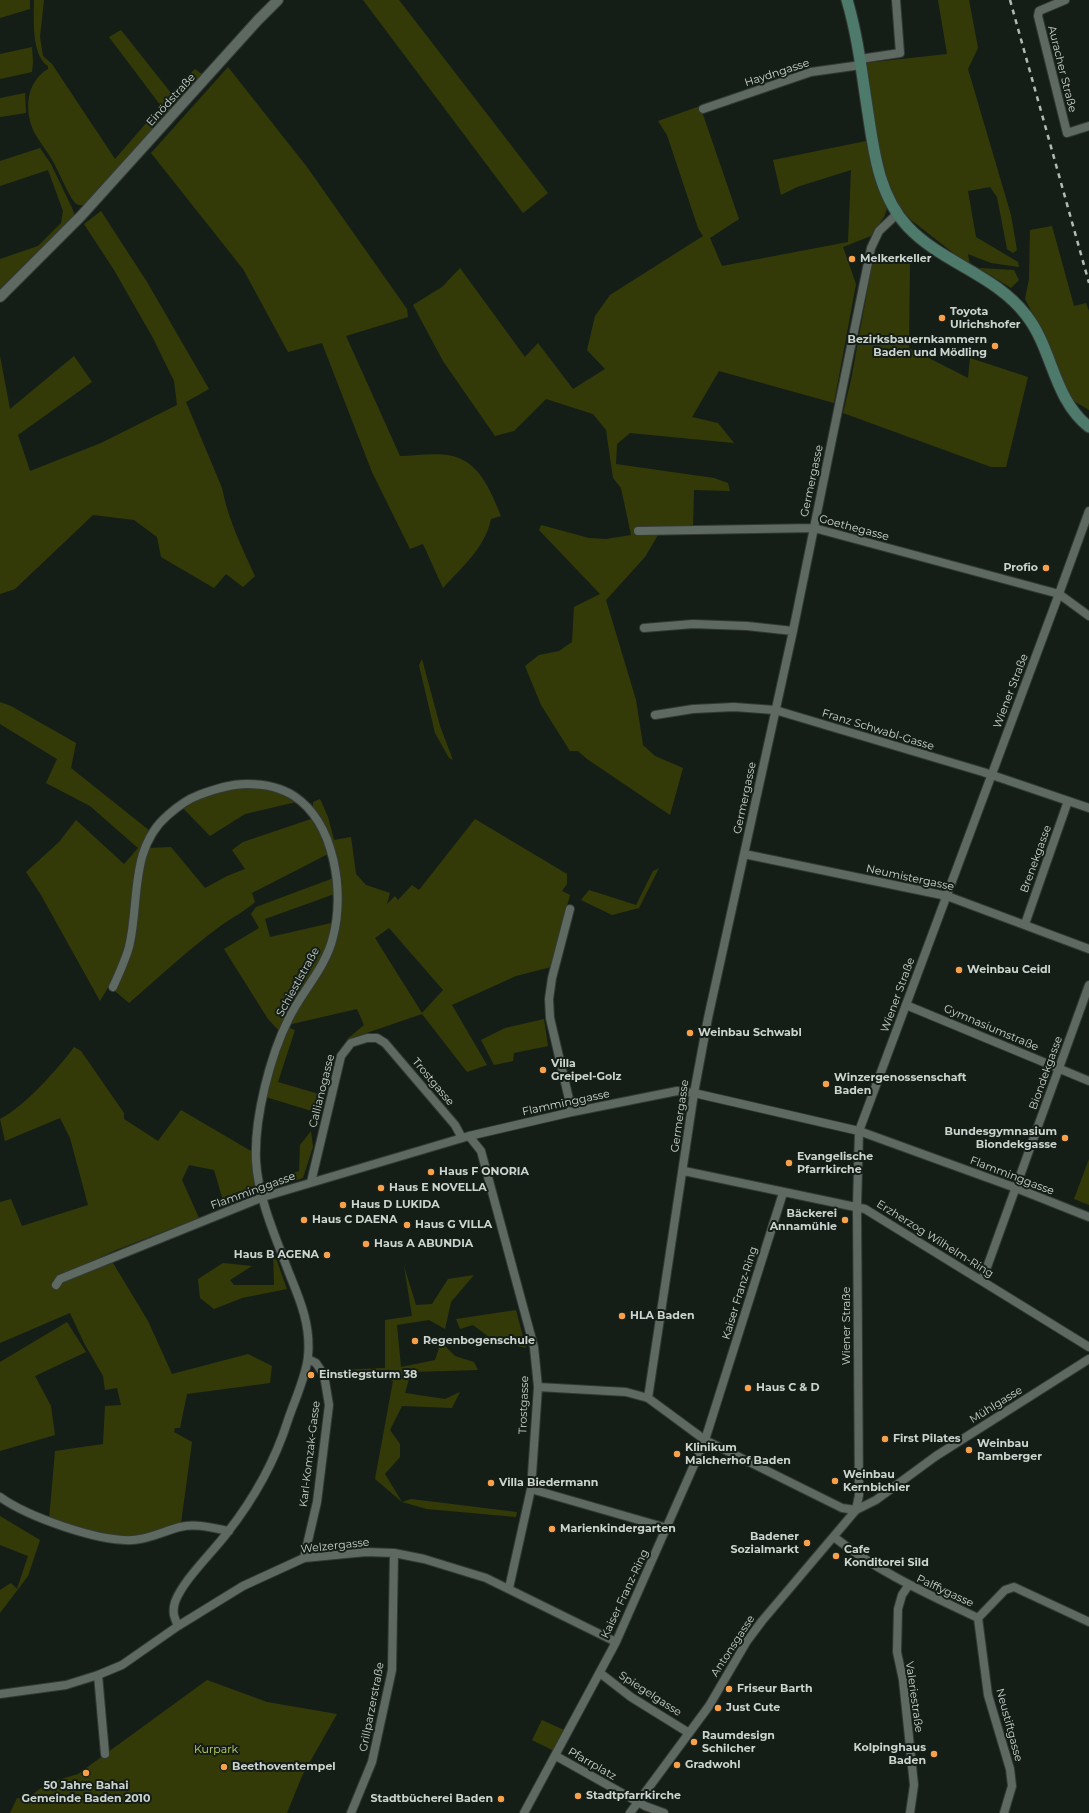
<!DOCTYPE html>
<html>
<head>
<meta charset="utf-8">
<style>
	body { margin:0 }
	canvas { display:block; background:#141e17 }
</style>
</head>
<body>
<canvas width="1089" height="1813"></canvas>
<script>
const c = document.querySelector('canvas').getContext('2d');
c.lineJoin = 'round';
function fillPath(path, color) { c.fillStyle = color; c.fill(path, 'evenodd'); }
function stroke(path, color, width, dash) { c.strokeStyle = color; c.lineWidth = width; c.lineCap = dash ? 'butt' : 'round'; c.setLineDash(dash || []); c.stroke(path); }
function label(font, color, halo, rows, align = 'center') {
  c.font = font + ' Montserrat,sans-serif'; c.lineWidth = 4; c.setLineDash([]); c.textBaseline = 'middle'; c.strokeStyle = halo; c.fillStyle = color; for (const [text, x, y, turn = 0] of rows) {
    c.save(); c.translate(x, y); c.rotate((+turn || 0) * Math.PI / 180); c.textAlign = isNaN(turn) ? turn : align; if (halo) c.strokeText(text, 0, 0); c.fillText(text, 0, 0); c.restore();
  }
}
fillPath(new Path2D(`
	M0 0H30V9L0 18Z
	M34 0H44L40 37 43 56 52 64 115 159 161 106 109 37 121 30 171 93 195 69 202 74 86 204C78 207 76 204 72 199 65 187 60 175 54 163 48 152 40 143 34 132 24 110 26 82 48 69V66C31 55 34 18 34 0Z
	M363 0H399L548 193 523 213Z
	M938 0H969L978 48 968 69 1011 215 1017 250 1013 253 1007 249 997 197 990 187 968 191 976 237 1018 262 1019 267 991 263 968 254 970 266 911 220 898 205 883 171 865 63 947 54Z
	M32 47 33 62 32 72 0 79V54Z
	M228 67 307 167 407 309 408 317 346 336 400 456C415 456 432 453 447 455 479 459 490 490 501 516L491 519C485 548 462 567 443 588L423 544 410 549 372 472 322 343 288 352 243 269 151 153Z
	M25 93 26 113 0 117V98Z
	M700 106 739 219 710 238 722 266 848 242 851 170 797 187 781 195 773 160 866 141 875 180 887 209 884 217 871 236 843 247 856 284 834 403 719 371 692 417 718 423 734 443 630 433 617 444 616 464 714 478 728 483 730 491 694 490 693 527 662 528 645 557 606 600 636 700 643 745 655 756 683 768 670 815 587 759 578 751H570L541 705 525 666 539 655 559 651 572 642 574 607 600 594 539 530 541 525 589 538 606 539 631 535 621 488 613 478 606 430 593 414 546 399 514 431 495 436 443 361 413 305 442 287 460 268 525 357 538 343 573 389 605 369 587 350 595 316 610 295 703 236 698 228 667 135 658 121Z
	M40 148 51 164 72 208 74 213 73 218 0 289V259L38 246 61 223 63 211 48 170 0 186V161Z
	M101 211 147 282 209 389 186 402 222 488C228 519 242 548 255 576L243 587 226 574 214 588 161 557 157 537 134 520 93 515 15 589 0 594V356L10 409 74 356 92 382 18 435 30 471 101 443 177 405 174 381 153 338 114 270 84 224Z
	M1052 226 1074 306 1086 303 1089 311V410L1072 400 1044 335 1025 299 1029 279 1030 230Z
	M874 254 910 258 909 348 968 378 970 358 1028 377 1006 467H991L843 413 851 380Z
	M979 268 1014 270 1019 280 1011 288Z
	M422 659 440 726 453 760 449 758 435 733 419 665Z
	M0 702 11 706 76 743 71 768 150 831 149 848 171 847 205 888 227 876 245 869 232 850 243 842 311 819 318 829 328 854 252 893 255 902C244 912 231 918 219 927 188 950 159 977 129 1003L109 986 100 1001 41 895 26 872 59 842 76 820 124 864 138 848 90 806 46 783 57 759 0 724Z
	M255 780 285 788 305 800 245 814 210 836 177 802C203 785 225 782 255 780Z
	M320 799 328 817 334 840 351 837 356 874 366 885 390 893 387 904 395 896 398 900 412 885 419 890 475 819 567 874V884L562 891 570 895 551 967 516 976 452 1005 487 1065 467 1072 422 1014 346 1040 364 1025 357 1009 292 1024 280 1032 268 1019 224 949 259 928 251 914 256 907 339 876C338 855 329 822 313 808V802ZM340 892 342 911 340 921 270 937 265 919ZM389 928 443 990 422 1013 375 938Z
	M659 868 639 908 612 915 581 900 589 890 636 905 653 871Z
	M544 1019 548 1046 514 1053 513 1061 494 1065 481 1040 505 1028Z
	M290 1028 295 1030 278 1082 322 1095 318 1113 266 1097 275 1062 287 1029Z
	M74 1047 81 1051 124 1113V1119L158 1141 181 1110 251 1151 261 1193 225 1207 214 1170 189 1165 182 1180 199 1218 116 1250 79 1267 81 1275 113 1263 148 1321 172 1374 248 1354 272 1366 270 1383 187 1394 180 1428H175L174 1432 192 1442 181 1523 132 1538 96 1533 49 1520 55 1451 103 1444 105 1406 121 1405 117 1388 105 1390 103 1376 84 1343 70 1313 0 1343V1202L11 1199 22 1226 88 1205 70 1138 60 1118 5 1141 0 1119C23 1108 59 1068 74 1047Z
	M311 1131 313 1147 303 1178 271 1189 269 1182 299 1171 300 1145Z
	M1089 1159V1205L1074 1199Z
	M273 1250 287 1289 242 1298 214 1309 200 1298 198 1279 223 1263 252 1266 230 1280 234 1285H274Z
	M404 1266 416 1305 432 1304 448 1279 474 1275 451 1302 445 1329 429 1320 397 1325 401 1367 435 1360 441 1342 455 1356 474 1362 478 1370 411 1372 405 1393 445 1399 460 1392 452 1408 402 1406 390 1430 400 1444V1457L385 1474 402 1502 411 1499 517 1512 516 1517 427 1509 402 1502 375 1479 393 1381 383 1377 337 1374V1370L385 1368V1320L412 1316Z
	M516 1310 526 1348 493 1340 473 1325 460 1329 456 1319Z
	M67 1322 86 1352 35 1376 51 1406 55 1435 0 1451V1362Z
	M0 1516 40 1540 28 1576 0 1613V1590L11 1583 17 1589 28 1556 0 1545Z
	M207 1680 267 1702 337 1714 302 1776 287 1813H10L17 1798 26 1799 48 1783 78 1774Z
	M542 1720 564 1730 554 1751 532 1740Z`), '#333a07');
const minor = new Path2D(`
	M1065 0 1039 11 1038 16 1067 133 1089 126
	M860 59 900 53 896 0
	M703 109 811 72 861 65
	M638 531 814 528 1059 594 1089 616
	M644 628 693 624 747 626 793 631
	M655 715 693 709 734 707 775 710 983 772 1089 808
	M744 854 947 896 1089 949
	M570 909 552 978 549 999 550 1018 572 1112
	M1025 924 1068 801
	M113 987C119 974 125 961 129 947 140 902 129 848 168 815 177 807 188 799 199 795 215 789 230 784 247 784 263 784 280 787 294 796 335 823 345 893 333 937 326 967 303 990 289 1018 270 1056 254 1118 256 1161 258 1198 276 1238 289 1273 300 1300 311 1325 308 1356 307 1374 294 1402 288 1420 275 1461 253 1500 227 1533 212 1553 183 1580 175 1602 172 1612 174 1617 178 1626
	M906 1005 1089 1081
	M469 1136 481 1151 534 1347 538 1387 531 1489 509 1588
	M684 1171 865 1209 1089 1347
	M311 1182 341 1056 351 1043 367 1038H377L385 1043 455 1125 462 1138
	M982 1281 1089 985
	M56 1285 60 1279 263 1197 469 1136 572 1112 677 1091 694 1093 859 1131 1016 1188 1089 1217
	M538 1387 626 1392 648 1398 705 1440 842 1508 856 1510
	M648 1398 694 1093 708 1018 793 631 871 248 879 231 897 214
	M531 1489 667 1528
	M0 1497C28 1517 99 1542 133 1540 150 1539 164 1531 180 1527 196 1523 213 1528 229 1531
	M856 1510 859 1495 857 1207 859 1131 1056 602 1089 511
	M834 1537C878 1572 928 1594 978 1618L1005 1590 1014 1587 1089 1622
	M304 1558 317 1502 329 1405 324 1375 316 1363 308 1359
	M908 1586 902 1595 898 1609 897 1652 903 1680 914 1785 910 1813
	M978 1618 988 1695 1010 1769 1012 1786 1004 1813
	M600 1673 631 1697 689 1733
	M98 1675 105 1754
	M0 1694 66 1685 98 1675 122 1665 178 1626 243 1586 304 1558 366 1552 394 1553 424 1559 486 1578 616 1642
	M556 1756 645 1806 664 1813
	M351 1813 372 1762 392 1670 394 1553
	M524 1813 616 1642 705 1440 783 1193
	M630 1813 709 1706 747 1641 762 1621 856 1510 876 1500 936 1456 1089 1359`);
const tertiary = new Path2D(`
	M0 297 81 216 258 20 278 0`);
const secondary = new Path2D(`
	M847 0C858 37 862 75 868 113 874 153 879 196 908 227 942 263 996 275 1026 315 1053 349 1053 399 1089 427`);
stroke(minor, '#333935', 10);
stroke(tertiary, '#333935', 12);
stroke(secondary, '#333935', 13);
stroke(minor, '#5e6961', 8);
stroke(tertiary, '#5e6961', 10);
stroke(secondary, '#4e7a6c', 11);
stroke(new Path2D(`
	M1010 0 1089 283`), '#b2bab5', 2.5, [5, 5]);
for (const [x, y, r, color] of [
	[852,259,4,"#f8a14a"],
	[942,318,4,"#f8a14a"],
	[995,346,4,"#f8a14a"],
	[1046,568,4,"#f8a14a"],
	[959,970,4,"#f8a14a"],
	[690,1033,4,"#f8a14a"],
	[543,1070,4,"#f8a14a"],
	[826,1084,4,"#f8a14a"],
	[1065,1138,4,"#f8a14a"],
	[789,1163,4,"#f8a14a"],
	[431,1172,4,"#f8a14a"],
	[381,1188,4,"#f8a14a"],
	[343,1205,4,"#f8a14a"],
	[304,1220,4,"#f8a14a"],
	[845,1220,4,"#f8a14a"],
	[407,1225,4,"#f8a14a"],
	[366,1244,4,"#f8a14a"],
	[327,1255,4,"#f8a14a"],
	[622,1316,4,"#f8a14a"],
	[415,1341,4,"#f8a14a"],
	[311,1375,4,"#f8a14a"],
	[748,1388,4,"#f8a14a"],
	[885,1439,4,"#f8a14a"],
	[969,1450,4,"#f8a14a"],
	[677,1454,4,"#f8a14a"],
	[835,1481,4,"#f8a14a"],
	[491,1483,4,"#f8a14a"],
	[552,1529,4,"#f8a14a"],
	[807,1543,4,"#f8a14a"],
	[836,1556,4,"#f8a14a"],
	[729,1689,4,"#f8a14a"],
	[718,1708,4,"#f8a14a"],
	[694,1742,4,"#f8a14a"],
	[934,1754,4,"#f8a14a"],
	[677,1765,4,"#f8a14a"],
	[224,1767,4,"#f8a14a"],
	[86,1773,4,"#f8a14a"],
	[578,1796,4,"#f8a14a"],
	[501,1799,4,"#f8a14a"]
]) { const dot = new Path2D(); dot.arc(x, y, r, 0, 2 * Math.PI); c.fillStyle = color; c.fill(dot); stroke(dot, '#141e17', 1.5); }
label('11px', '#cdd4cf', '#141e17', [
	["Auracher Straße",1062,69,76],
	["Haydngasse",777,73,-18],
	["Einödstraße",171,100,-48],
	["Germergasse",812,481,-78],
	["Goethegasse",854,528,15],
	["Wiener Straße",1011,691,-69],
	["Franz Schwabl-Gasse",878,730,17],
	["Germergasse",745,798,-78],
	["Brenekgasse",1036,859,-70],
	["Neumistergasse",910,878,12],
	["Schiestlstraße",298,982,-61],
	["Wiener Straße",898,995,-70],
	["Gymnasiumstraße",991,1028,23],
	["Biondekgasse",1046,1073,-70],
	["Trostgasse",433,1082,50],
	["Callianogasse",322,1091,-76],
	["Flamminggasse",566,1103,-12],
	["Germergasse",680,1116,-82],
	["Flamminggasse",1012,1176,21],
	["Flamminggasse",253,1191,-20],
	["Erzherzog Wilhelm-Ring",935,1239,32],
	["Kaiser Franz-Ring",740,1293,-73],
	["Wiener Straße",847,1326,-90],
	["Trostgasse",524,1405,-88],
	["Mühlgasse",996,1405,-32],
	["Karl-Komzak-Gasse",310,1454,-83],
	["Welzergasse",335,1546,-6],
	["Palffygasse",945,1591,25],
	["Kaiser Franz-Ring",625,1594,-65],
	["Antonsgasse",733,1646,-57],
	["Spiegelgasse",650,1694,33],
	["Valeriestraße",914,1697,82],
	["Grillparzerstraße",372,1707,-79],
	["Neustiftgasse",1009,1725,75],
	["Pfarrplatz",592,1764,30]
]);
label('bold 11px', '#cdd4cf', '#141e17', [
	["Melkerkeller",860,259],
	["Toyota",950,312],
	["Ulrichshofer",950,325],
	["Bezirksbauernkammern",987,340,"right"],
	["Baden und Mödling",987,353,"right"],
	["Profio",1038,568,"right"],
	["Weinbau Ceidl",967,970],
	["Weinbau Schwabl",698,1033],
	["Villa",551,1064],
	["Greipel-Golz",551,1077],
	["Winzergenossenschaft",834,1078],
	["Baden",834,1091],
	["Bundesgymnasium",1057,1132,"right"],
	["Biondekgasse",1057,1145,"right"],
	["Evangelische",797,1157],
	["Pfarrkirche",797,1170],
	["Haus F ONORIA",439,1172],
	["Haus E NOVELLA",389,1188],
	["Haus D LUKIDA",351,1205],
	["Bäckerei",837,1214,"right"],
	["Annamühle",837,1227,"right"],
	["Haus C DAENA",312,1220],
	["Haus G VILLA",415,1225],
	["Haus A ABUNDIA",374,1244],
	["Haus B AGENA",319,1255,"right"],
	["HLA Baden",630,1316],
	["Regenbogenschule",423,1341],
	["Einstiegsturm 38",319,1375],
	["Haus C & D",756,1388],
	["First Pilates",893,1439],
	["Weinbau",977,1444],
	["Ramberger",977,1457],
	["Klinikum",685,1448],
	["Malcherhof Baden",685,1461],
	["Weinbau",843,1475],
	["Kernbichler",843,1488],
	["Villa Biedermann",499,1483],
	["Marienkindergarten",560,1529],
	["Badener",799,1537,"right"],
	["Sozialmarkt",799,1550,"right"],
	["Cafe",844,1550],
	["Konditorei Sild",844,1563],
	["Friseur Barth",737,1689],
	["Just Cute",726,1708],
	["Raumdesign",702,1736],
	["Schilcher",702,1749],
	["Kolpinghaus",926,1748,"right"],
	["Baden",926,1761,"right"],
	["Gradwohl",685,1765],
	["Beethoventempel",232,1767],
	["50 Jahre Bahai",86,1786,"center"],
	["Gemeinde Baden 2010",86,1799,"center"],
	["Stadtpfarrkirche",586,1796],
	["Stadtbücherei Baden",493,1799,"right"]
], 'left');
label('11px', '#c5d85e', '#141e17', [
	["Kurpark",216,1750]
]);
</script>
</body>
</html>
